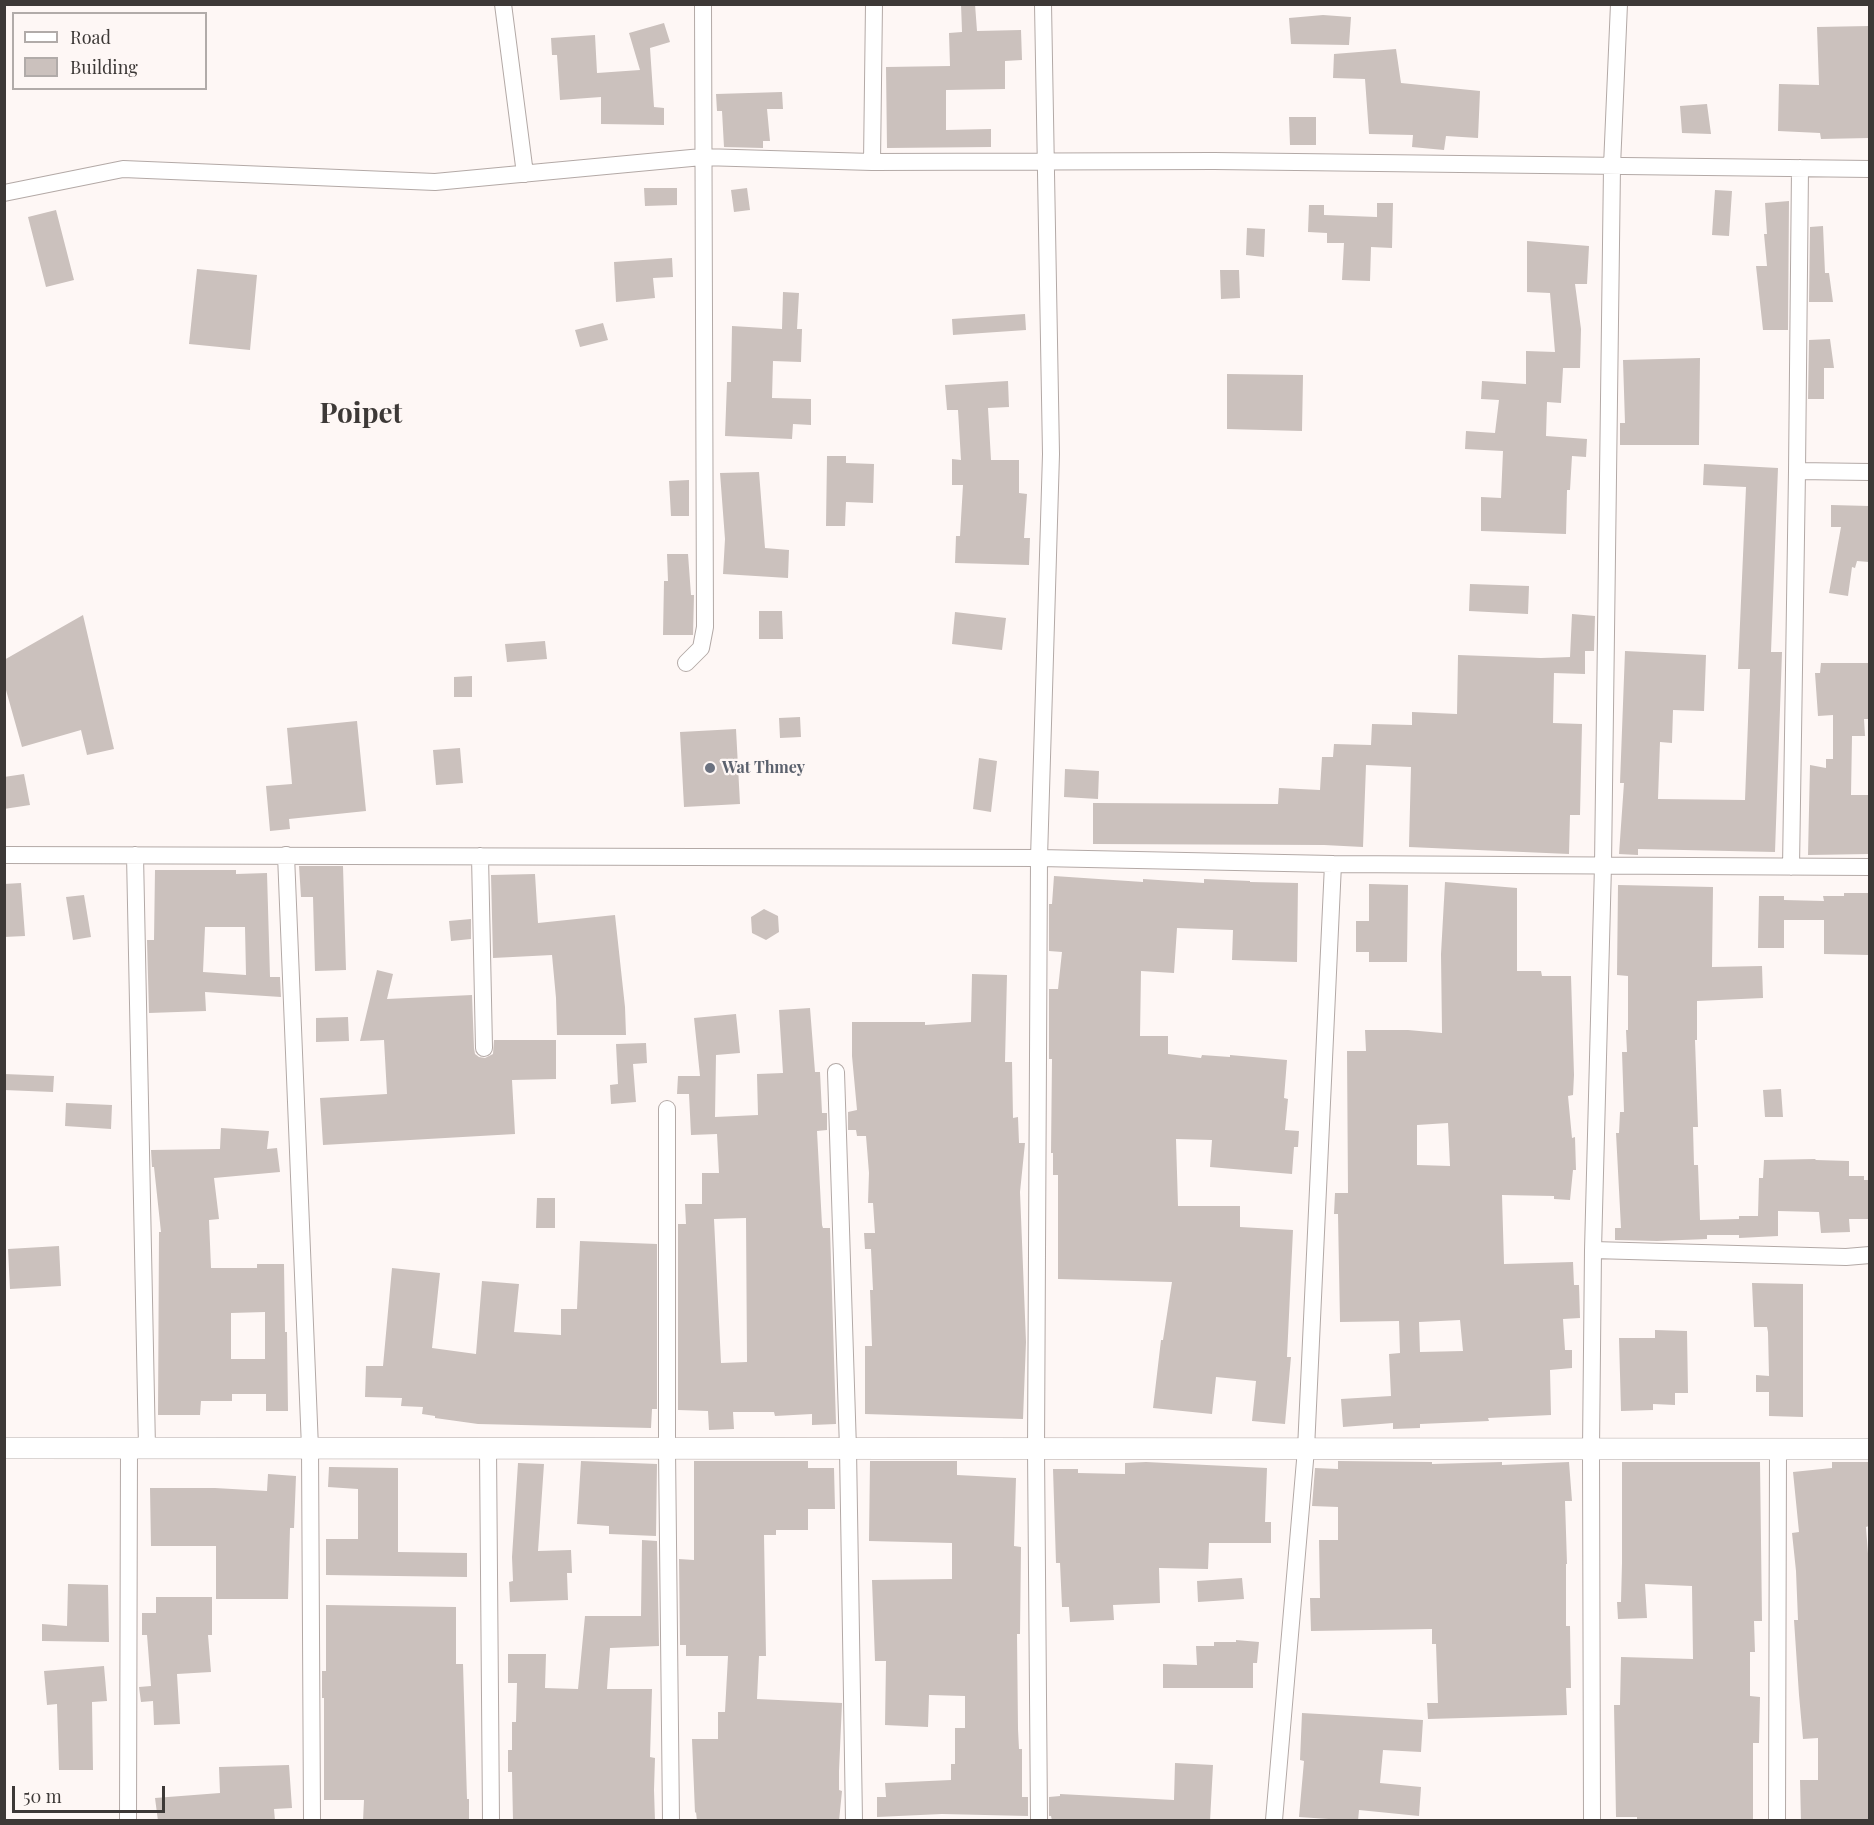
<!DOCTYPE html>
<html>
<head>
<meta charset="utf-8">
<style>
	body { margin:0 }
	#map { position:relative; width:1874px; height:1825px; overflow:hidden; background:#fef7f5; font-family:"Playfair Display",serif }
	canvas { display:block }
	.frame { position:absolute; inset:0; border:6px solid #3d3937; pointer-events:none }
	.legend { position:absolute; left:12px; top:12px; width:195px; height:78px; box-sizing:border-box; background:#fef7f5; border:2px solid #b1aba9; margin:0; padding:8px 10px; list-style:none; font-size:18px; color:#3d3937 }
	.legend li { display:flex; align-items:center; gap:12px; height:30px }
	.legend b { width:30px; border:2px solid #b1aba9 }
	.scale { position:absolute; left:12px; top:1786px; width:153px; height:27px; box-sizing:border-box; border:3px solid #3d3937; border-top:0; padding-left:8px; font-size:18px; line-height:21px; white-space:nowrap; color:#3d3937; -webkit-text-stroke:4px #fef7f5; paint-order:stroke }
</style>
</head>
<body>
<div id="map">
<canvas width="1874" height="1825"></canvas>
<div class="frame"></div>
<ul class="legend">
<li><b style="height:8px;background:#fff"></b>Road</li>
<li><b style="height:16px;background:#cbc1bd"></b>Building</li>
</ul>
<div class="scale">50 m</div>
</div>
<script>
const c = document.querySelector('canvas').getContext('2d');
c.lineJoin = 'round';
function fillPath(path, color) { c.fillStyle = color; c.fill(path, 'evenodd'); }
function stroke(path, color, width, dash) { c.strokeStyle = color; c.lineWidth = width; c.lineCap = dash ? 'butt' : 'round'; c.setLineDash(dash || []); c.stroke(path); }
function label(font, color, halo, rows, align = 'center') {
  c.font = font + ' "Playfair Display",serif'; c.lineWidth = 4.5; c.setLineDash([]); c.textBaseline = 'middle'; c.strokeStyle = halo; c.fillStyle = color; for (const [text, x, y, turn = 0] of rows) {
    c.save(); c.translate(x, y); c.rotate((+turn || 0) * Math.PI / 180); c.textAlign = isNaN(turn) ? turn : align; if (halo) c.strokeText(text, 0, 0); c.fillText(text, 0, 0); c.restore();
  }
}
fillPath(new Path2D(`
	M961 4H975L977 31 1021 30 1022 60 1005 61V89L946 90V130L991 129V147L887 148 886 67 950 66 949 33 962 32Z
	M1323 15 1351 17 1349 45 1291 44 1289 18Z
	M664 23 670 42 650 48 654 107 664 108V125L601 124V97L560 100 557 55H552L551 38 595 35 597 73 640 70 629 33Z
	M1869 26V138L1821 139 1820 133 1778 131 1779 84 1819 85 1817 27Z
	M1396 49 1401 83 1480 91 1478 138 1446 136 1444 150 1412 147 1413 135 1369 134 1365 79 1333 78 1334 54Z
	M782 92 783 109H767L770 141H763V148L724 147 722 111H717L716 94Z
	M1707 104 1711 134 1682 133 1680 106Z
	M1289 117H1316V145H1290Z
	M644 188H677V205L645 206Z
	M747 188 750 210 734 212 731 190Z
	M1715 190 1732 191 1729 236 1712 235Z
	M1789 201 1788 330H1763L1756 266H1767L1764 234H1767L1765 203Z
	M1377 203H1393L1392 248 1371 247 1370 281 1342 280 1344 243H1327V233L1308 232 1309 205H1324V215L1377 217Z
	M56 210 74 280 46 287 28 217Z
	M1823 226 1825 273H1829L1833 302H1809L1810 227Z
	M1247 228 1265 229 1264 257 1246 255Z
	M1527 241 1589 246 1587 284H1575L1581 329 1580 368H1563L1561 403 1547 402 1546 436 1587 439 1586 457 1572 456 1570 490H1567L1566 534 1481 531V497L1501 498 1503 451 1465 449 1466 431 1495 433 1499 400 1481 399 1482 381 1526 384V351L1555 352 1550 293 1527 292Z
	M672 258 673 277 653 278 655 298 616 302 614 262Z
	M197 269 257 275 250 350 189 344Z
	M1220 270H1239L1240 298 1221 299Z
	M783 292 799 293 797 329H802L801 362 773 361 772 398 811 399V425L793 424 792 439 725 436 727 382H731L732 326 782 329Z
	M1025 314 1026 330 953 335 952 319Z
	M603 323 608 340 580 347 575 330Z
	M1830 339 1834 368H1824V399H1808L1809 340Z
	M1700 358 1699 445H1620V423H1625L1623 360Z
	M1227 374 1303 375 1302 431 1227 429Z
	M1008 381 1009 407 988 408 991 460H1019V493L1027 494 1024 538H1030L1029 565 955 563 956 536H960L963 485H952V459L961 460 958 410H947L945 385Z
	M827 456H846V463L874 464 873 503 846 502 845 526H826Z
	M1704 464 1778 468 1771 652H1782L1775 852 1638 849V855L1619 854 1624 783H1620L1625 651 1706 655 1704 711 1673 710 1672 743 1660 742 1658 799 1745 800 1750 669H1738L1746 487 1703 485Z
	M759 472 765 548 789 550 788 578 723 574 725 539 720 473Z
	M689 480V516H671L669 481Z
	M1831 505 1869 506V562L1857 561 1855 568 1852 567 1848 596 1829 593 1841 527H1831Z
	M667 554H688L691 595H694L693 635H663L664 581H668Z
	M1470 584 1529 586 1528 614 1469 611Z
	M759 611H782L783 639H759Z
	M955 612 1006 618 1002 650 952 644Z
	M1572 614 1595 616 1594 651H1585V674L1554 673 1553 723 1582 724 1580 815H1570L1569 854 1409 847 1411 767 1366 765 1363 847 1324 845 1093 844V803L1278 804 1279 788 1320 790 1322 757H1333L1334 744 1371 745 1372 724 1412 725V712L1457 714 1458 655 1541 658 1570 657Z
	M83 615 114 749 87 755 81 730 22 747 4 683V660Z
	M545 641 547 659 507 662 505 644Z
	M1821 663H1869V719H1864L1865 736H1852L1851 795H1869V854L1808 855 1810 765 1826 768V759H1833V715L1818 716 1815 673H1820Z
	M472 676V697H454V677Z
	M800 717 801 737 780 738 779 718Z
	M357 721 366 811 289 819 290 829 270 831 266 786 292 784 287 728Z
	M736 729 740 804 684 807 680 732Z
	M460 748 463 783 436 785 433 750Z
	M979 758 997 761 991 812 973 809Z
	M1065 769 1099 771 1098 799 1064 797Z
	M24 774 30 805 4 809V777Z
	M299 866H343L346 970 315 971 313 897H301Z
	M155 870H236V874L267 873 270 977H280L281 997 205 992 206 1011 149 1013 147 940H154ZM205 927H245L246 975 203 972Z
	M535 874 538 923 615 915 625 1007 626 1035H557L556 998 552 955 493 958 491 875Z
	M1054 876 1143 882V879L1204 883V879L1250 881V882L1298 883 1297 962 1232 960 1233 930 1177 928 1174 973 1141 971 1140 1036H1168V1054L1201 1058 1202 1055 1230 1057V1055L1287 1060 1284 1098 1288 1099 1285 1130 1299 1131 1298 1147H1294L1292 1174 1210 1167 1212 1140 1176 1139 1178 1206H1240V1227L1293 1230 1287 1357H1291L1285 1424 1252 1421 1256 1381 1216 1377 1212 1414 1153 1408 1161 1340H1163L1172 1282 1058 1279V1175H1053V1153H1051L1052 1059H1049V989H1058L1062 952 1049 951V904H1052Z
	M1445 882 1517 888V971H1541L1542 976H1571L1574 1075 1573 1095 1568 1096 1572 1138 1575 1137 1576 1170H1573L1570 1200 1554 1199V1196L1502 1195 1504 1264 1573 1262 1574 1285H1579L1580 1318 1563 1319 1565 1350H1572V1368L1550 1370 1551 1415 1488 1418 1489 1421 1420 1424V1428L1393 1429V1423L1343 1427 1341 1399 1391 1396 1389 1354 1400 1353 1399 1321 1340 1322 1338 1214H1334L1335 1193H1348L1347 1051H1366L1365 1030H1408L1442 1033 1441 954ZM1448 1123 1450 1166 1417 1165V1125ZM1460 1320 1463 1351 1420 1352 1419 1322Z
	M21 883 25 936 4 937V884Z
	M1369 884 1408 885 1407 962H1369V952H1356V921H1369Z
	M1618 885 1713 887 1712 967 1762 966 1763 998 1697 1001V1040H1695L1698 1127H1693L1694 1165H1698L1700 1220 1739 1219V1216H1758L1759 1178H1763L1764 1160 1815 1159 1816 1160 1849 1161V1176H1864V1180H1869V1219H1849L1850 1232 1821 1233 1819 1212 1778 1211V1236L1739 1238V1235H1707V1239L1657 1241 1615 1240V1228H1621L1616 1133H1619L1620 1112H1624L1622 1052H1627L1626 1030H1628V976L1617 975Z
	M1844 893H1869V955L1824 954V920H1784V948H1758L1759 896H1784V900L1824 901 1823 896H1844Z
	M84 895 91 937 73 940 66 897Z
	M764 909 778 916 779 932 766 940 752 933 751 917Z
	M471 919V939L451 941 449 921Z
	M377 970 393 974 387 999 472 995 474 1048 475 1054 479 1057 485 1058 493 1054 494 1040H556V1079L512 1080 515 1134 323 1145 320 1098 387 1094 384 1040 360 1041Z
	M972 974 1007 975 1005 1062H1012L1013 1118 1018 1117 1019 1143H1025L1020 1192 1026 1342 1023 1419 865 1414V1346H872L870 1290H873L871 1249H865L864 1233H875L873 1203H868L869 1173 866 1136H857L856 1130H848V1112L857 1110 852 1056V1022H925V1025L971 1022Z
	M810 1008 815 1072H820L822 1113H827V1130L817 1131 822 1225 823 1228H830L836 1424 812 1425V1414L775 1416 774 1412H733L734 1429 709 1430 708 1411 678 1410V1224H686L685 1204H702V1173H719L717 1134 691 1135 689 1094H677L678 1076H700L694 1018 736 1014 740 1053 716 1055 715 1117 758 1115 757 1074 783 1073 779 1010ZM746 1218 747 1362 721 1363 714 1219Z
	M348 1017 349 1041 316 1042V1018Z
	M646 1043 647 1063 633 1064 636 1102 611 1104 610 1085 618 1084 616 1044Z
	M4 1074 54 1076 53 1092 4 1090Z
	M1781 1089 1783 1117H1765L1763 1090Z
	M66 1103 112 1105 111 1129 65 1126Z
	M221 1128 269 1131 267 1149 277 1148 280 1172 214 1178 219 1219 209 1220 211 1268H257V1264H284L285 1332H287L288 1411H266V1394H232V1401H201L200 1415H158L159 1232H161L154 1167H152L151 1150 220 1149ZM265 1312V1359H231V1313Z
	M537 1198H555V1228H536Z
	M580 1241 657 1244V1409H652L651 1428 478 1424 435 1418V1416L422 1414 423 1407 401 1406 402 1398 365 1397 366 1366H383L392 1268 440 1273 432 1348 476 1354 482 1281 519 1284 514 1332 561 1335V1309H577Z
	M59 1246 61 1286 10 1289 8 1249Z
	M1752 1283 1803 1284V1417L1769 1416V1392H1756V1375L1769 1376 1768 1332 1767 1327H1754Z
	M1655 1330 1687 1331 1688 1393H1675V1405L1653 1404V1410L1621 1411 1619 1338H1655Z
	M581 1461 657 1464 656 1536 609 1534V1526L577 1524Z
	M694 1461H808V1468H834L835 1509H808V1530H776V1535H764L766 1656H759L757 1699 842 1703 839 1771V1790L842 1791 839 1821H697L696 1812 695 1813 692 1739H718V1712H725L728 1656H686V1645H680L679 1559 694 1560Z
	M870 1461H957V1475L1016 1478 1014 1546 1021 1547 1020 1634H1017L1018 1729 1019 1749H1022V1797H1028V1816L942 1814 877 1817V1797H886L885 1783 951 1780V1764H955V1728H965V1696L929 1695 928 1727 885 1725 886 1661H875L872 1580 952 1579V1543L869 1541Z
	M1338 1461 1432 1462V1464L1502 1462V1465L1569 1462 1572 1501H1565L1567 1564H1566V1626H1570L1571 1688H1566L1567 1715 1428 1719 1427 1703H1438L1436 1644H1432V1629L1311 1631 1310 1598H1320L1319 1540H1338V1507L1312 1506 1315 1468 1338 1469Z
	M1146 1462 1267 1468 1265 1522H1271V1543H1209L1208 1569 1159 1568 1160 1603 1113 1605 1114 1620 1070 1622 1069 1607H1062L1060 1563H1056L1053 1469H1078V1473L1125 1474V1463Z
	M1622 1462H1760L1762 1621H1754L1755 1652H1750V1696L1760 1697 1759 1743H1753V1821H1637V1817H1616L1614 1705H1620L1621 1657 1693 1659 1692 1586 1645 1584 1647 1618 1618 1619 1617 1602H1621L1622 1563Z
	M1832 1462H1869V1526L1866 1527 1869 1567V1821H1801L1800 1780H1818V1738L1803 1739 1799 1695 1794 1620H1798L1796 1571 1792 1533 1799 1532 1793 1472 1832 1468Z
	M518 1463 544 1464 538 1551 571 1550 572 1573H567L568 1600 510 1602 509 1582 513 1581 512 1557Z
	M329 1467 398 1468V1552L467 1553V1577L326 1575V1539H358V1489L328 1487Z
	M268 1474 296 1476 294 1528H290L288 1599H216V1546H151L150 1488H215L267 1491Z
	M642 1540 657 1541 659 1646 610 1648 607 1689H652L650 1757 655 1758 654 1790 655 1821H513L512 1772H508V1750H512V1722H516L517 1683H508V1654H546L545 1688 578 1689 585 1616H641Z
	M1242 1578 1244 1599 1198 1602 1197 1581Z
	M68 1584 108 1585 109 1642 42 1641V1624L67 1626Z
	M156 1597H212V1635H208L211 1672 177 1674 180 1724 154 1725 153 1701 141 1702 139 1687 151 1686 147 1635H142V1613H156Z
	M326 1605 456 1607V1664H463L467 1799H469V1821H363L364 1800H324V1698H322V1671H326Z
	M1236 1640 1259 1642 1257 1663H1253V1688H1163V1664L1197 1665 1196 1646H1214V1642H1236Z
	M104 1666 107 1701 92 1702 93 1770H59L57 1704 47 1705 44 1671Z
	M1302 1713 1423 1720 1421 1752 1383 1750 1380 1783 1421 1787 1419 1816 1359 1810 1358 1821 1299 1817 1304 1761 1300 1760Z
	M1175 1763 1213 1765 1210 1821H1052L1051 1816H1049V1797L1060 1796V1794L1174 1800Z
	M289 1765 292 1808 274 1809 275 1821H158L155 1798 220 1793 219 1767Z`), '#cbc1bd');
const minor = new Path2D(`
	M503 4 525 174
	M872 162 874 4
	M4 193 123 169 435 182 702 157 872 162 1214 161 1870 169
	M1797 471 1870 472
	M686 663 701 648 705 627 703 4
	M4 855 1039 858 1333 864 1870 867
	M135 855 147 1448
	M286 855 310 1448 312 1820
	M480 856 484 1048
	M1791 867 1797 471 1800 168
	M836 1072 848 1449 854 1820
	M667 1109V1449L671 1820
	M1593 1250 1846 1257 1870 1255
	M488 1449 491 1820
	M128 1820 129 1448
	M1039 1820 1036 1449 1039 858 1051 454 1043 4
	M1274 1820 1306 1449 1333 864
	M1592 1820 1591 1449 1593 1250 1603 865 1612 166 1619 4
	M1777 1820 1778 1449`);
const tertiary = new Path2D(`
	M4 1448 1870 1449`);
stroke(minor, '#b3a9a6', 18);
stroke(tertiary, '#b3a9a6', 22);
stroke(minor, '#fff', 16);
stroke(tertiary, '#fff', 21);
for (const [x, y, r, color] of [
	[710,768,6,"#6b7280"]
]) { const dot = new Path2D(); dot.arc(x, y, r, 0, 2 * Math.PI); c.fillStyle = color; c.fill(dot); stroke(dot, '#fef7f5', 2); }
label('bold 16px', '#5b616d', '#fef7f5', [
	["Wat Thmey",722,768]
], 'left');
label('bold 28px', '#3d3937', '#fef7f5', [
	["Poipet",361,414]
]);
</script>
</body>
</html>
